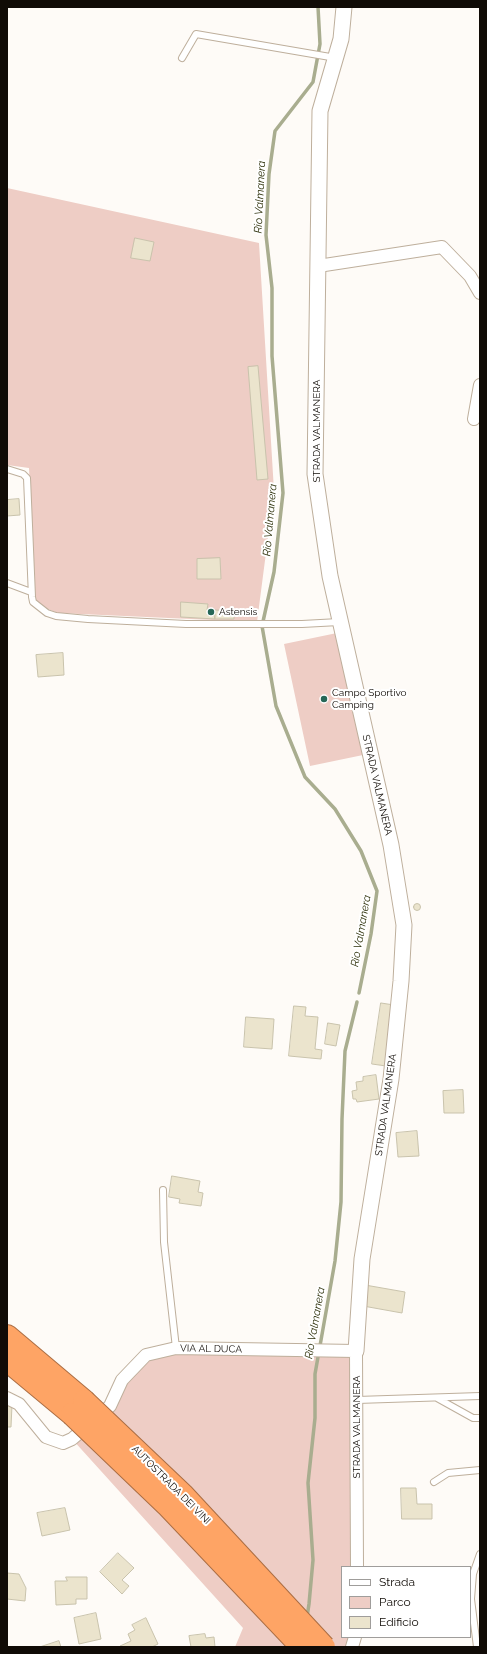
<!DOCTYPE html>
<html>
<head>
<meta charset="utf-8">
<style>
	body { margin:0 }
	#map { position:relative; width:487px; height:1654px; overflow:hidden; background:#fefbf7; font-family:Raleway,sans-serif }
	canvas { display:block }
	.frame { position:absolute; inset:0; border:8px solid #100b06; pointer-events:none }
	.legend { position:absolute; left:341px; top:1566px; width:130px; height:72px; box-sizing:border-box; background:#fff; border:1px solid #9f9d9b; margin:0; padding:5px 7px; list-style:none; font-size:12px; color:#100b06 }
	.legend li { display:flex; align-items:center; gap:8px; height:20px }
	.legend b { width:20px; border:1px solid #9f9d9b }
</style>
</head>
<body>
<div id="map">
<canvas width="487" height="1654"></canvas>
<div class="frame"></div>
<ul class="legend">
<li><b style="height:5px;background:#fff"></b>Strada</li>
<li><b style="height:11px;background:#eecdc5"></b>Parco</li>
<li><b style="height:11px;background:#ebe4cd"></b>Edificio</li>
</ul>
</div>
<script>
const c = document.querySelector('canvas').getContext('2d');
c.lineJoin = 'round';
function fillPath(path, color) { c.fillStyle = color; c.fill(path, 'evenodd'); }
function stroke(path, color, width, dash) { c.strokeStyle = color; c.lineWidth = width; c.lineCap = dash ? 'butt' : 'round'; c.setLineDash(dash || []); c.stroke(path); }
function label(font, color, halo, rows, align = 'center') {
  c.font = font + ' Raleway,sans-serif'; c.lineWidth = 4; c.setLineDash([]); c.textBaseline = 'middle'; c.strokeStyle = halo; c.fillStyle = color; for (const [text, x, y, turn = 0] of rows) {
    c.save(); c.translate(x, y); c.rotate((+turn || 0) * Math.PI / 180); c.textAlign = isNaN(turn) ? turn : align; if (halo) c.strokeText(text, 0, 0); c.fillText(text, 0, 0); c.restore();
  }
}
fillPath(new Path2D(`
	M7 188 259 243 274 491 257 622 58 613 45 608 34 598 29 468 7 465Z
	M337 633 363 755 310 766 284 644Z
	M176 1348 356 1351 357 1567H342V1637H355L352 1647H235L243 1628 72 1439 110 1406 146 1355Z`), '#eecdc5');
stroke(new Path2D(`
	M318 7 320 44 313 82 275 131 269 174 266 235 272 288V356L283 493 274 572 262 626 276 706 305 777 335 809 361 851 377 891 371 934 359 993
	M307 1617 309 1604 313 1560 308 1483 315 1418V1374L335 1261 341 1202 342 1119 345 1051 357 1002`), '#a9ad8f', 3.5);
const building = new Path2D(`
	M135 238 154 242 150 261 131 258Z
	M258 366 268 479 257 480 248 367Z
	M19 499 20 515 7 516V500Z
	M220 558 221 579H197V559Z
	M181 602 208 604 207 610H215V619L181 617Z
	M215 610 234 611V619H215Z
	M63 653 64 675 38 677 36 655Z
	M413.5 907a3.5 3.5 0 1 1 7 0a3.5 3.5 0 1 1-7 0Z
	M381 1003 394 1005 386 1066 372 1064Z
	M294 1006 306 1007 305 1016 318 1017 315 1049 322 1050 321 1059 289 1056Z
	M246 1017 274 1019 272 1049 244 1047Z
	M328 1023 340 1025 336 1046 325 1044Z
	M376 1075 379 1099 357 1102 356 1099H353L352 1091 357 1090 356 1082 363 1081V1077Z
	M463 1090 464 1113H444L443 1091Z
	M417 1131 419 1156 398 1157 396 1133Z
	M172 1176 200 1181 198 1192 203 1193 201 1206 179 1203 180 1199 169 1197Z
	M365 1285 405 1292 402 1313 363 1306Z
	M7 1405H12L11 1427H7Z
	M401 1488H416L417 1504H432V1519H402Z
	M65 1508 70 1530 42 1536 37 1513Z
	M118 1553 134 1568 122 1580 129 1586 122 1594 100 1572Z
	M7 1573 19 1574 26 1588 25 1601 7 1599Z
	M66 1577H87V1599H76V1604L56 1605 55 1581H67Z
	M96 1613 101 1639 79 1644 74 1618Z
	M146 1618 158 1644 152 1647H120V1646L131 1641 128 1634 135 1630 132 1625Z
	M205 1634 206 1638 214 1637 215 1647H191L189 1636Z
	M59 1641 61 1647H40Z`);
fillPath(building, '#ebe4cd');
stroke(building, '#c9c3ac', 1);
const service = new Path2D(`
	M182 58 196 34 336 58
	M7 469 23 474 27 478 32 597 33 602 47 613 56 616 88 619 186 624H302L339 622
	M7 583 31 592
	M163 1190 164 1242 176 1348
	M437 1398 473 1418H480
	M357 1400 480 1396
	M434 1482 448 1473 480 1470
	M477 1647 471 1599 473 1574 480 1554`);
const minor = new Path2D(`
	M318 266 442 247 470 276 480 293
	M474 419 480 385
	M7 1398 19 1404 46 1437 63 1443 72 1439 110 1406 122 1380 146 1355 176 1348 356 1351 357 1567
	M352 1647 355 1637`);
const tertiary = new Path2D(`
	M344 7 341 39 320 111 315 474 330 576 391 845 404 925 401 981 391 1079 362 1259 356 1351`);
const motorway = new Path2D(`
	M7 1336 84 1401
	M7 1360 72 1414`);
stroke(service, '#beaf9c', 8);
stroke(minor, '#beaf9c', 14);
stroke(tertiary, '#beaf9c', 17);
stroke(motorway, '#ab6e44', 24);
stroke(service, '#fff', 6);
stroke(minor, '#fff', 12);
stroke(tertiary, '#fff', 15);
stroke(motorway, '#fea465', 22);
const motorwayBridge = new Path2D(`
	M84 1401 183 1495 324 1647
	M72 1414 167 1505 302 1647`);
stroke(motorwayBridge, '#ab6e44', 24, []);
stroke(motorwayBridge, '#fea465', 22);
for (const [x, y, r, color] of [
	[211,612,4,"#256757"],
	[324,699,4,"#256757"]
]) { const dot = new Path2D(); dot.arc(x, y, r, 0, 2 * Math.PI); c.fillStyle = color; c.fill(dot); stroke(dot, '#fff', 1.5); }
label('10px', '#100b06', '#fff', [
	["STRADA VALMANERA",317,431,-90],
	["STRADA VALMANERA",377,785,77],
	["STRADA VALMANERA",386,1105,-82],
	["VIA AL DUCA",211,1349,1],
	["STRADA VALMANERA",357,1427,-90],
	["AUTOSTRADA DEI VINI",171,1485,45]
]);
label('10px', '#100b06', '#fff', [
	["Astensis",219,612],
	["Campo Sportivo",332,693],
	["Camping",332,705]
], 'left');
label('italic 11px', '#2c2f08', '#fff', [
	["Rio Valmanera",260,197,-87],
	["Rio Valmanera",270,520,-85],
	["Rio Valmanera",361,931,-80],
	["Rio Valmanera",315,1323,-80]
]);
</script>
</body>
</html>
